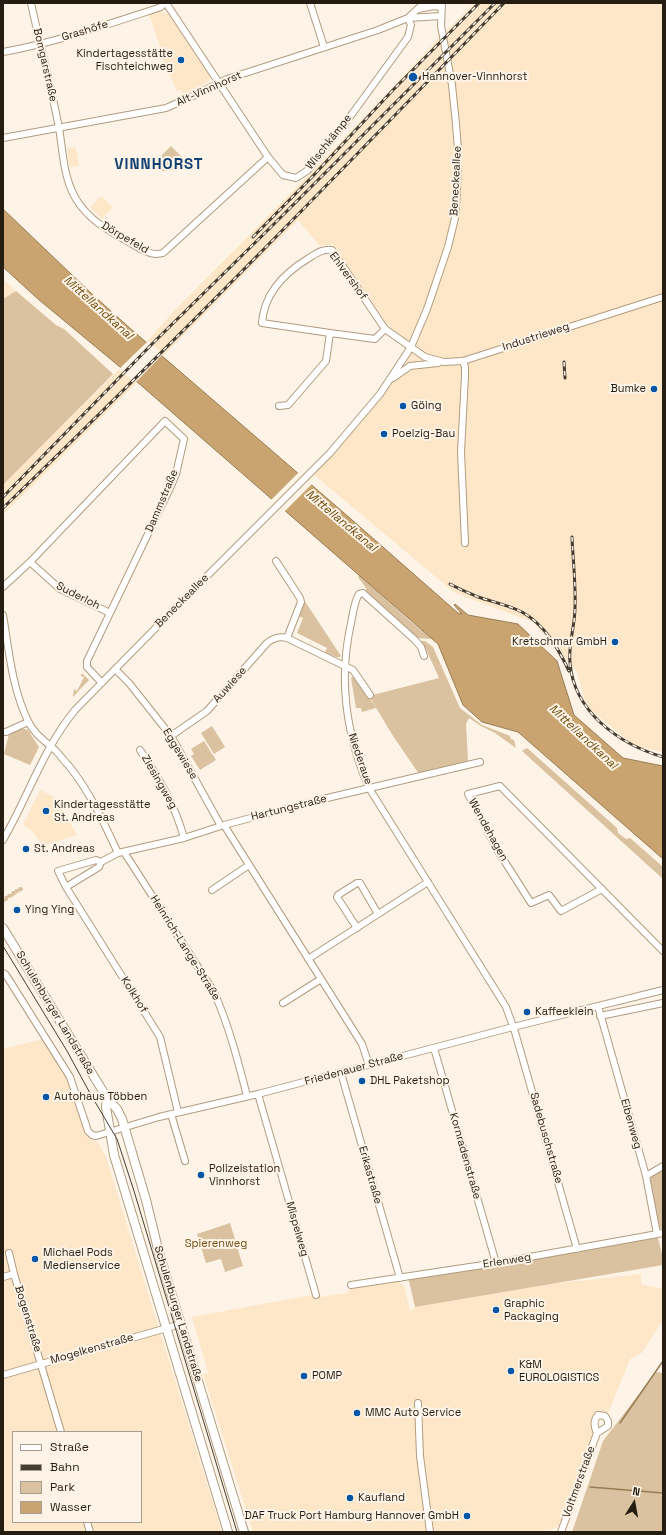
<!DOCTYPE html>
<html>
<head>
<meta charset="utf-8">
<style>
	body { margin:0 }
	#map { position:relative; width:666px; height:1535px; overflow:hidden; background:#fdf4e7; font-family:"Space Grotesk",sans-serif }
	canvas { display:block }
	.frame { position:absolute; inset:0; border:4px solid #251d12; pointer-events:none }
	.legend { position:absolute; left:12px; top:1431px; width:130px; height:92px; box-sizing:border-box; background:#fdf4e7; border:1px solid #a79e92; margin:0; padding:5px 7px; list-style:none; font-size:12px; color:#251d12 }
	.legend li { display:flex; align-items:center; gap:8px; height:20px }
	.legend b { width:20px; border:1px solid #a79e92 }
	.north { position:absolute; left:614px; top:1483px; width:40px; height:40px; -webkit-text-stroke:3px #fdf4e7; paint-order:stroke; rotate:11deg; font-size:11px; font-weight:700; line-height:16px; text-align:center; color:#251d12 }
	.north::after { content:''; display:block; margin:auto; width:14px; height:18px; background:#251d12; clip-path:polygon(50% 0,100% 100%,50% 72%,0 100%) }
</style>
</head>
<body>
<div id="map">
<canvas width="666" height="1535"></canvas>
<div class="frame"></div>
<ul class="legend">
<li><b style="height:5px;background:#fff"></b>Straße</li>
<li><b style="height:5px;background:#463e32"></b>Bahn</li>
<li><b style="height:11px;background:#dac19f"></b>Park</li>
<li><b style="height:11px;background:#c9a471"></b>Wasser</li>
</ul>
<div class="north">N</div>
</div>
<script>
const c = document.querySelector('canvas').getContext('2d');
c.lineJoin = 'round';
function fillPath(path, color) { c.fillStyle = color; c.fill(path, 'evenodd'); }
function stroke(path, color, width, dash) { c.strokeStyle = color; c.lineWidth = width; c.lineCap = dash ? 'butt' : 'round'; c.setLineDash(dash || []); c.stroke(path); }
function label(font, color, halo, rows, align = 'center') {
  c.font = font + ' "Space Grotesk",sans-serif'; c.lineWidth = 4; c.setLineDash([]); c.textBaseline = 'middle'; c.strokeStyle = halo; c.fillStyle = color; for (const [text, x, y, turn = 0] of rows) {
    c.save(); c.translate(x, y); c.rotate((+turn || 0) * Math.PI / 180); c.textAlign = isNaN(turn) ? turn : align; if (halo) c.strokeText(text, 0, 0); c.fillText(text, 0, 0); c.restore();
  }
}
fillPath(new Path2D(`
	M475 3H663V752L634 746 586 706 577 672 533 622 455 593 312 473 363 413 411 347 387 324 333 244 320 246 298 220 132 387 3 515V485L149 339 174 311 308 176 443 34Z
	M159 11 170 15 210 76 209 82 184 95 181 90 177 91 158 50 161 49 149 14Z
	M76 147 79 166 70 167 67 148Z
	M101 196 113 207 102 219 90 207Z
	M3 279 16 291 3 299Z
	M40 790 56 798 77 835 43 846 32 831 23 825Z
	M43 1039 67 1078 86 1134 92 1140 98 1142 106 1157 222 1532H3V1049ZM13 1432H141V1522H13Z
	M641 1274V1284L663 1289V1320L642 1353 630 1359 609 1411 598 1416 597 1433 561 1524 554 1529 534 1532H253L203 1374 208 1373 192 1317 312 1295 313 1298 348 1293 350 1289 398 1281 404 1286 410 1311 415 1307 551 1284Z`), '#fee7c9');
fillPath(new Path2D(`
	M171 146 184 159 172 170 162 171 154 163Z
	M16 291 56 325 64 329 113 374 3 485V299Z
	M359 575 410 621 432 639 415 638 366 594V588L358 577Z
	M304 600 341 656 340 657H336L325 652 327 648 297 633 303 618 298 616Z
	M419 641H425L433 647 460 708 482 725 510 736 511 739 514 740 516 748 495 733 481 726 469 718 466 724 468 761 419 774 393 736 369 696 439 678 425 647Z
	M81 674H83L89 680 73 697 74 689 77 691 84 677 81 676Z
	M355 676 376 708 362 712 361 708H356L351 678Z
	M212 726 225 747 214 754 201 733Z
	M21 728 28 730 39 747 30 765 4 754 9 734Z
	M204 741 216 760 200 770 191 756 194 754 191 749Z
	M527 748 617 828 618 833 626 839 630 838 663 867V879L522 751Z
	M19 887H22L23 889 22 891C17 891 14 898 8 898V900L3 903 5 896H7L8 894H11L12 891H15V889H18Z
	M663 1170V1230L658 1226 650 1180 651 1177Z
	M230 1223 243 1266 225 1272 221 1259 206 1263 197 1234Z
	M657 1234 663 1258V1265L415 1307 408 1277Z
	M656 1372 663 1373V1532H572L603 1441Z`), '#dac19f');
const water = new Path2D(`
	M3 209 93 295 132 330 351 519 458 613 462 614 454 605 455 604 468 615 518 624 557 661 574 715 623 758 663 766V859L518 732 482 722 463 705 438 644 120 367 38 299 3 267Z`);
fillPath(water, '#c9a471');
stroke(water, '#987c54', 1);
fillPath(new Path2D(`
	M148 341 163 354 135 383 119 369Z
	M299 472 313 483 283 513 270 501Z`), '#fdf4e7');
stroke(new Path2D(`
	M620 1423 663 1361
	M590 1487 663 1493`), '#987c54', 1.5);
const minor = new Path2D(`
	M31 3C40 45 51 86 59 128 63 151 63 177 76 199 88 219 107 230 127 241 138 247 150 257 163 253L268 157
	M166 3 268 157 283 175 296 178 308 170 352 114 408 37 411 25 408 18
	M310 3 324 47
	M418 9 434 6 441 7
	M408 18 424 3
	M3 52C57 42 109 24 161 7L164 3
	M3 138 166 108 191 97 227 79 378 30 408 18 441 16
	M330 333 262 323C264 293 284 273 309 258 317 253 322 249 332 250L385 329 425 357 444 362 463 361 663 297
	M463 361 465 367V376L461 452 465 543
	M393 378 410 366 438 363
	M279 406 288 405 326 361 330 333 375 339 385 329
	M276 561 300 598 301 602 287 638
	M30 562 60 589 110 613
	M3 587 30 562 165 421 184 439 176 474 171 486 87 661V667L101 682
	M3 615C9 651 12 688 28 721 34 734 45 741 55 750 60 755 64 761 69 766 90 792 104 823 118 853
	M424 656 421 647 415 640 365 595 363 593 359 594C354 602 353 614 351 623 338 681 346 735 369 788L506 1007 515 1032 577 1249
	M115 669 129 683 171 736 221 826
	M3 732H6L28 722
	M171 736 207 711 267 643C273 638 280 636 287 638L353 670 370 695
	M140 750C159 778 175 805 184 838
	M224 825 362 1044 369 1065
	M3 840C28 797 43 749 75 710L191 592 330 453 380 394 411 347 427 309 448 247 455 218 457 192 458 150 456 124 452 85 441 26 442 3
	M124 852 214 992C229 1026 238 1061 247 1096
	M101 862 99 867 66 887 58 871 96 860 101 862 118 853 184 838 224 825 323 799 480 762
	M66 887 160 1037 178 1112
	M602 889 561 911 549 895 531 903 498 851 468 794 500 786C554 841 609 896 663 951
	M212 890 249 865
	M357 928 337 897 338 895 357 883H360L378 914
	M308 959 428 882
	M3 973 6 975 70 1077 88 1131 92 1135 96 1136 159 1117 258 1094 513 1027 663 990
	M283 1003 321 979
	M598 1006 646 1176 657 1234
	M600 1016 663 1003
	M434 1048 496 1263
	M341 1073 400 1278
	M258 1094 316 1295
	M171 1114 185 1161
	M646 1176 663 1166
	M9 1253 14 1274
	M3 1277 14 1274 61 1432
	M351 1285 496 1263 663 1233
	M3 1375 181 1324
	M418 1403 420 1456 430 1532
	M87 1522 90 1532
	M561 1532 597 1433 608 1426V1421L605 1416 598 1415C593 1421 594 1426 597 1433`);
const major = new Path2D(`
	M3 928 107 1098 117 1109 122 1119 146 1200 159 1253 244 1532
	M107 1098 106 1107 114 1155 228 1532`);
stroke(minor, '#b29c7f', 8);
stroke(major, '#b29c7f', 10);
stroke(minor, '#fff', 6);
stroke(major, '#fff', 8);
stroke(new Path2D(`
	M3 946 67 1051 91 1095 117 1139 134 1191 237 1532`), '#463e32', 1);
const rail = new Path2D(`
	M253 237 312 177 393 90 479 3
	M564 362 565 378
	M3 497 154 342 271 227 495 3
	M3 508C174 343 339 173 504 3
	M572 537C573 561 576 585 575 608 575 626 568 644 570 663 574 712 619 744 663 757
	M450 584C459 589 469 593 478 597 493 602 508 605 522 612 545 625 558 648 569 671`);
stroke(rail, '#463e32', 3);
stroke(rail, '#fdf4e7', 1.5, [4.5]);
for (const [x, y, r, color] of [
	[181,60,4,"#0056a4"],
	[413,77,5,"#0056a4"],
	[654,389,4,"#0056a4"],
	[403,406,4,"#0056a4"],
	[384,434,4,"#0056a4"],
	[615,642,4,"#0056a4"],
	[46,811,4,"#0056a4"],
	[26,849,4,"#0056a4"],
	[17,910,4,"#0056a4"],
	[527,1012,4,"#0056a4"],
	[362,1081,4,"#0056a4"],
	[46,1097,4,"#0056a4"],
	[201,1175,4,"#0056a4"],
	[35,1259,4,"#0056a4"],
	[496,1310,4,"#0056a4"],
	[511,1371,4,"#0056a4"],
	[304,1376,4,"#0056a4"],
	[357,1413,4,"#0056a4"],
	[350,1498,4,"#0056a4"],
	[467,1516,4,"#0056a4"]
]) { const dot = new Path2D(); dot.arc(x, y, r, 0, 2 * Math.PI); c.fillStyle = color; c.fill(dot); stroke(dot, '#fdf4e7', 1.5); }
label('11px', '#251d12', '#fdf4e7', [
	["Grashöfe",85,31,-17],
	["Bomgarstraße",45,65,77],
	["Alt-Vinnhorst",209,89,-24],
	["Wischkämpe",329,142,-52],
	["Beneckeallee",456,181,-87],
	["Dörpefeld",125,238,30],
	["Ehlvershof",348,276,54],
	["Industrieweg",536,337,-18],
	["Dammstraße",162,501,-67],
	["Suderloh",78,596,27],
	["Beneckeallee",182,601,-45],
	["Auwiese",230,685,-48],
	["Eggewiese",180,754,59],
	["Niederaue",360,759,71],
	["Ziesingweg",159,782,60],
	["Hartungstraße",289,808,-14],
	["Wendehagen",488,830,61],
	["Heinrich-Lange-Straße",185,948,58],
	["Kolkhof",134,995,58],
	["Schulenburger Landstraße",55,1013,59],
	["Friedenauer Straße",354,1069,-15],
	["Eibenweg",631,1124,74],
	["Sadebuschstraße",546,1138,74],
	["Kornradenstraße",465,1156,74],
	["Erikastraße",370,1175,74],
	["Mispelweg",297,1229,74],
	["Erlenweg",507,1261,-9],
	["Schulenburger Landstraße",178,1314,73],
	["Bogenstraße",28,1319,73],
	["Mogelkenstraße",92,1349,-16],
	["Voltmerstraße",579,1482,-70]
]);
label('11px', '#251d12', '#fdf4e7', [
	["Kindertagesstätte",173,54,"right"],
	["Fischteichweg",173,67,"right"],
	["Hannover-Vinnhorst",422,77],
	["Bumke",646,389,"right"],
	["Göing",411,406],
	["Poelzig-Bau",392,434],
	["Kretschmar GmbH",607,642,"right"],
	["Kindertagesstätte",54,805],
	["St. Andreas",54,818],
	["St. Andreas",34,849],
	["Ying Ying",25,910],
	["Kaffeeklein",535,1012],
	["DHL Paketshop",370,1081],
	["Autohaus Többen",54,1097],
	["Polizeistation",209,1169],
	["Vinnhorst",209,1182],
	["Michael Pods",43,1253],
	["Medienservice",43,1266],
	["Graphic",504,1304],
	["Packaging",504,1317],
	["K&M",519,1365],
	["EUROLOGISTICS",519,1378],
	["POMP",312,1376],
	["MMC Auto Service",365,1413],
	["Kaufland",358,1498],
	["DAF Truck Port Hamburg Hannover GmbH",459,1516,"right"]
], 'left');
label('11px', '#734e11', '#fdf4e7', [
	["Spierenweg",216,1244]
]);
label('italic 12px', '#6f4b0c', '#fdf4e7', [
	["Mittellandkanal",98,308,42],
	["Mittellandkanal",341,521,40],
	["Mittellandkanal",583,737,43]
]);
c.letterSpacing = '1px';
label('bold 15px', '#114072', '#fdf4e7', [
	["VINNHORST",159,165]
]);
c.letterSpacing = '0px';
</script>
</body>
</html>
